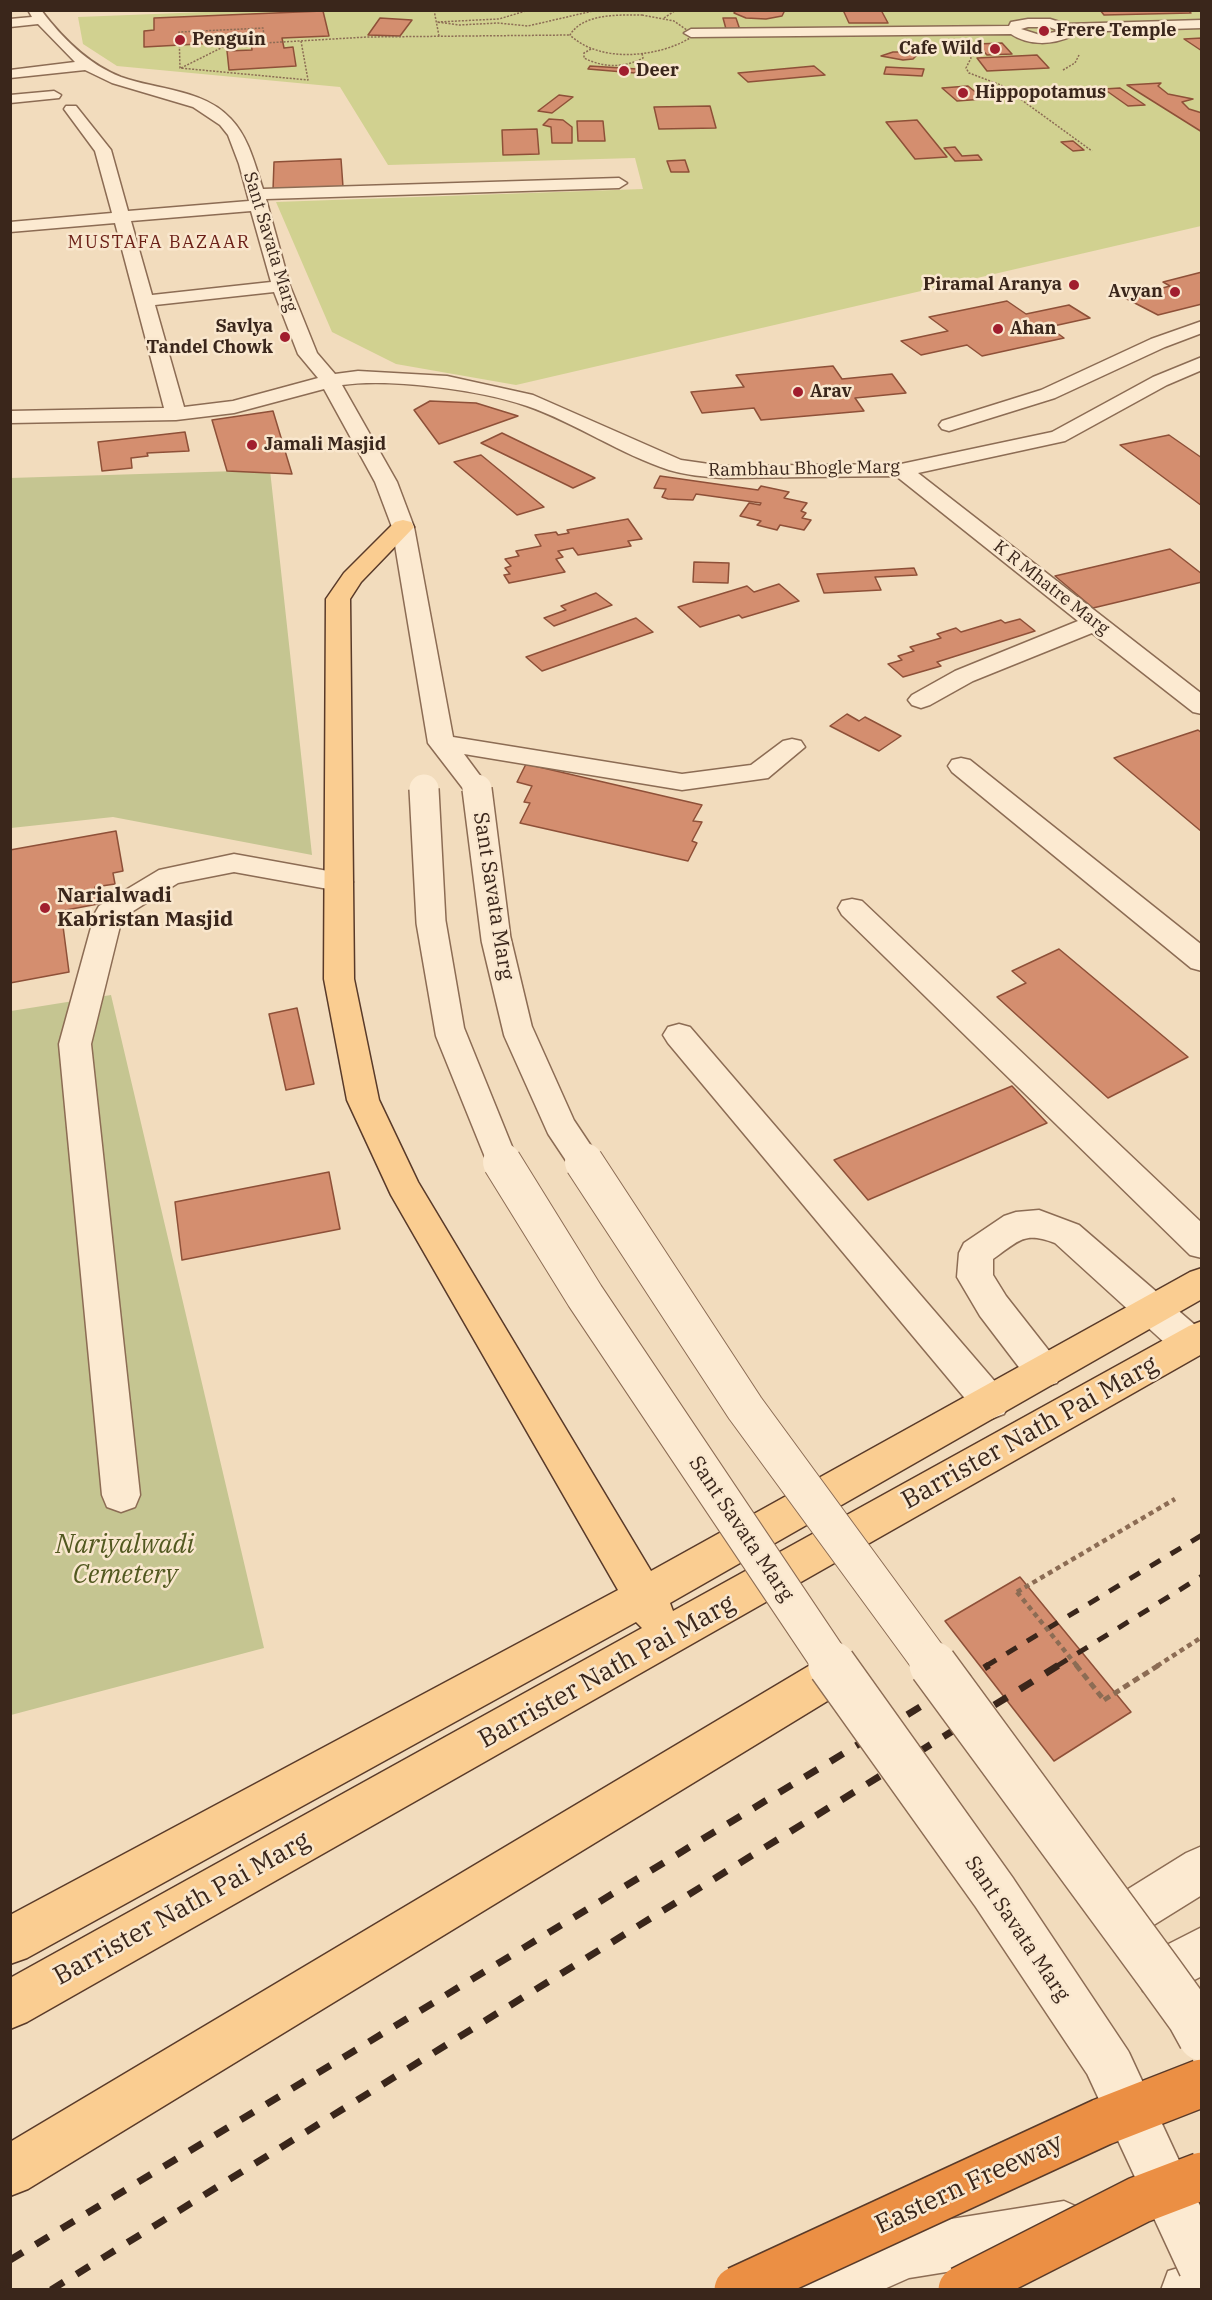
<!DOCTYPE html>
<html>
<head>
<meta charset="utf-8">
<style>
	body { margin:0 }
	#map { position:relative; width:1212px; height:2300px; overflow:hidden; background:#f2dcbd; font-family:"IBM Plex Serif",serif }
	canvas { display:block }
	.frame { position:absolute; inset:0; border:12px solid #3a261b; pointer-events:none }
</style>
</head>
<body>
<div id="map">
<canvas width="1212" height="2300"></canvas>
<div class="frame"></div>
</div>
<script>
const c = document.querySelector('canvas').getContext('2d');
c.lineJoin = 'round';
function fillPath(path, color) { c.fillStyle = color; c.fill(path, 'evenodd'); }
function stroke(path, color, width, dash) { c.strokeStyle = color; c.lineWidth = width; c.lineCap = dash ? 'butt' : 'round'; c.setLineDash(dash || []); c.stroke(path); }
function label(font, color, halo, rows, align = 'center') {
  c.font = font + ' "IBM Plex Serif",serif'; c.lineWidth = 5; c.setLineDash([]); c.textBaseline = 'middle'; c.strokeStyle = halo; c.fillStyle = color; for (const [text, x, y, turn = 0] of rows) {
    c.save(); c.translate(x, y); c.rotate((+turn || 0) * Math.PI / 180); c.textAlign = isNaN(turn) ? turn : align; if (halo) c.strokeText(text, 0, 0); c.fillText(text, 0, 0); c.restore();
  }
}
fillPath(new Path2D(`
	M257 10 1201 11V226L516 385 396 364 332 332 276 202 643 189 635 158 388 165 340 87 117 66 83 44 78 17Z`), '#d1d190');
fillPath(new Path2D(`
	M270 470 312 855 113 817 11 828 10 478Z
	M111 995 264 1648 11 1715V1011Z`), '#c5c591');
const building = new Path2D(`
	M736 10H785L782 16 766 19 746 18 734 13Z
	M843 10H881L888 23H849Z
	M1100 10H1188L1191 13 1104 15Z
	M323 11 329 36 282 38 284 48 293 47 296 66 229 70 227 51 252 50 250 34 216 35 217 43 144 47V31L154 30V18Z
	M380 18 412 20 400 36 368 35Z
	M723 18H736L740 30 726 29Z
	M1202 38V51L1184 39Z
	M1002 43 1012 54 987 55 977 44Z
	M893 52H912L918 54 913 59 903 60 881 56Z
	M1037 55 1049 68 987 71 977 58Z
	M590 66 637 69 635 73 588 69Z
	M814 66 825 75 748 82 738 73Z
	M886 67 924 69 922 76 884 74Z
	M1161 83 1158 86 1168 94 1193 99 1182 102 1189 109 1202 113V132L1127 85Z
	M968 86 984 99 957 101 942 88Z
	M1120 88 1145 105 1128 106 1104 89Z
	M559 95 573 97 552 113 538 111Z
	M710 106 716 128 659 129 654 107Z
	M549 119 563 120 572 127V143H552L551 127 543 125Z
	M917 120 947 157 915 159 886 122Z
	M577 121H603L605 141H578Z
	M537 129 539 154 503 155 502 130Z
	M1073 141 1084 150 1073 151 1061 142Z
	M955 147 962 156 978 155 982 160 955 161 944 148Z
	M341 159 343 187 273 190 274 162Z
	M685 160 689 172H671L667 161Z
	M1202 272V304L1158 315 1125 298 1170 286 1163 282Z
	M1007 301 1026 314 1069 305 1090 318 1049 327 1064 338 982 356 967 345 921 355 901 341 948 331 929 317Z
	M833 366 842 379 892 374 906 393 855 398 864 411 761 420 754 408 702 413 691 392 744 387 736 375Z
	M430 401 476 403 518 416 439 444 414 410Z
	M273 411 292 474 227 471 212 420Z
	M185 432 189 451 147 453 148 456 131 458 132 468 102 471 98 442Z
	M502 433 595 478 573 488 481 443Z
	M1169 435 1202 458V506L1120 445Z
	M481 455 544 507 517 515 454 462Z
	M660 476 758 490 761 486 789 492 784 498 807 503 801 511 806 513 802 518 811 520 804 530 780 525 777 530 757 525 761 521 740 516 749 503 760 505 761 503 696 494 693 500 668 499 662 497 666 489 654 488Z
	M628 519 642 539 628 541 631 546 578 555 573 548 558 551 563 557 556 559 565 572 509 583 504 575 510 574 505 568 511 566 505 559 519 556 516 551 541 546 535 535 556 532 558 535 569 533 567 530Z
	M1170 549 1202 574V582L1093 608 1055 576Z
	M694 562 729 563 728 583 693 582Z
	M914 568 917 575 875 577 881 590 824 593 817 574Z
	M779 584 799 601 742 618 739 615 700 627 678 607 747 586 754 592Z
	M596 593 612 605 554 626 544 618 566 610 561 606Z
	M636 618 653 632 542 671 526 657Z
	M1020 619 1035 631 937 662 941 666 903 677 888 664 902 660 898 656 914 651 910 647 941 638 937 634 956 628 961 632 1001 620 1005 623Z
	M847 714 859 721 865 717 901 736 879 751 830 726Z
	M1198 730 1202 733V832L1114 758Z
	M526 764 702 805 693 821 702 822 692 841 697 843 688 861 520 823 530 803 524 802 532 786 517 782Z
	M116 831 123 871 113 873 115 884 95 887 98 904 61 911 69 972 10 983V850Z
	M1059 949 1188 1057 1108 1098 997 997 1026 983 1012 971Z
	M297 1008 314 1084 286 1090 269 1014Z
	M1012 1086 1047 1123 868 1200 834 1160Z
	M329 1172 340 1229 182 1260 175 1202Z
	M1020 1577 1131 1712 1054 1761 945 1621Z`);
fillPath(building, '#d48e6f');
stroke(building, '#8e5038', 1.5);
const minor = new Path2D(`
	M28 10H41C63 39 88 64 121 77 157 90 204 89 231 119 249 138 255 165 263 189L619 178 627 183 619 188 266 199 290 286 317 353 335 374 358 371 447 376 533 395 681 460 723 466 901 464 1052 432 1153 377 1202 357V370L1167 385 1065 441 918 473 1202 694V714L1193 712 1092 633 973 681 930 705 921 708 912 705 908 700 912 695 955 671 1078 621 896 476 723 478C705 477 686 475 669 470 620 454 576 423 527 406 481 390 390 378 342 385L397 482 414 527 453 737 682 774 751 765 783 741 792 739 801 741 805 747 768 778 682 790 464 754 490 789 486 795 477 797 468 795 428 743 392 527 375 482 324 389 234 413 176 420 10 423V411L164 408 115 223 10 232V222L112 213 95 151 64 109 66 106H76L111 150 128 211 249 201 239 164 228 135 220 125 193 107 112 83 85 70 10 78V70L75 62 38 24 10 27V19L32 17ZM251 211 271 282 152 295 131 221ZM274 292 298 354 318 378 233 401 184 407 155 305Z
	M1028 19H1050L1066 24 1202 20V28L1073 32 1072 36C1053 45 1029 46 1011 34L691 37 684 33 691 29 1009 26 1011 22ZM1028 27H1049L1060 31 1040 35 1021 29Z
	M54 91 61 95 59 98 10 103V95Z
	M1202 321V333L1165 347 1055 398 949 431 942 429 939 425 942 421 1041 390 1151 339Z
	M961 758 970 760 1202 945V971L1191 968 952 772 948 766 952 760Z
	M234 854 339 873 349 876 353 882 349 888 339 891 234 872 178 883 122 918 91 1044 140 1495 135 1507 121 1512 107 1507 102 1495 59 1044 95 913 99 906 159 870Z
	M852 899 862 901 1202 1223V1258L1190 1255 842 915 838 908 842 901Z
	M679 1024 690 1027 1004 1392 1010 1403 1004 1414 991 1419 978 1414 668 1043 663 1035 668 1027Z
	M1039 1210 1079 1225 1202 1331V1354L1190 1358 1177 1354 1055 1243C1023 1231 1019 1241 993 1259V1275L1006 1296 1057 1361 1062 1372 1057 1383 1044 1387 1031 1383 980 1316 957 1277 959 1253 964 1243 1004 1216 1016 1212Z
	M1202 1846V1895L1136 1936 1120 1943 1104 1936 1097 1920 1104 1904 1186 1853Z
	M1202 1927V1976L1160 1998 1143 1991 1136 1974 1143 1957Z
	M1064 2201 1082 2209 1090 2227 1082 2245 1064 2253 909 2278 882 2290H794L801 2271 907 2226Z
	M1202 2261V2290H1161L1168 2271Z`);
const major = new Path2D(`
	M403 520 411 522 414 527 361 582 350 599 354 979 379 1100 418 1182 651 1571 1190 1272 1202 1268V1299L670 1603 673 1611 1189 1326 1202 1321V1354L27 2022 10 2029V1978L642 1628 636 1622 27 1958 10 1964V1915L618 1590 391 1195 347 1100 324 979 326 599 344 573 395 522Z
	M837 1652 852 1658 858 1672 852 1686 28 2189 10 2196V2142L822 1658Z`);
stroke(minor, '#8c6c54', 3);
stroke(major, '#593a29', 3);
stroke(new Path2D(`
	M434 10 439 36
	M529 10 499 19 437 22 459 25 498 23 528 26 597 10
	M642 15 674 21 691 33 690 38C657 58 599 63 570 35 583 13 620 15 642 15Z
	M664 18 676 10
	M301 41 308 80 180 68 179 32 263 28 265 43 367 37 570 35
	M591 49 584 53V58C604 68 624 68 643 58L642 53
	M969 54 971 58 966 68 969 73 1001 85 1092 151
	M181 68 231 43
	M1063 70 1075 63 1079 55`), '#8c6c54', 1.5, [2, 1.5]);
stroke(new Path2D(`
	M1017 1592 1175 1499
	M1157 1666 1202 1637`), '#8c6c54', 4.5, [5, 4]);
stroke(new Path2D(`
	M1104 1700 1159 1665`), '#8c6c54', 5, [7, 4.5]);
fillPath(minor, '#fcead1');
fillPath(major, '#facd91');
stroke(new Path2D(`
	M986 1666 1202 1535
	M1057 1666 1202 1576`), '#3a261b', 5, [12, 12]);
stroke(new Path2D(`
	M10 2260 989 1665
	M51 2290 1059 1665`), '#3a261b', 7, [15, 15]);
const minorBridgeFar2 = new Path2D(`
	M424 789 431 922 450 1032 503 1163
	M477 789 496 939 518 1031 561 1127 585 1163`);
const minorBridgeFar1 = new Path2D(`
	M502 1162 585 1296 833 1666
	M584 1162 745 1408 934 1666`);
const minorBridge = new Path2D(`
	M832 1665 994 1892 1108 2063 1202 2266
	M933 1665 1160 1974 1191 2017 1202 2037`);
const highwayBridge = new Path2D(`
	M738 2290 1102 2122 1202 2083
	M962 2290 1139 2200 1202 2176`);
stroke(minorBridgeFar2, '#8c6c54', 32, []);
stroke(minorBridgeFar1, '#8c6c54', 40, []);
stroke(minorBridge, '#8c6c54', 50, []);
stroke(highwayBridge, '#593a29', 50, []);
stroke(new Path2D(`
	M1017 1592 1077 1666`), '#8c6c54', 4.5, [5, 4]);
stroke(new Path2D(`
	M1076 1665 1104 1700`), '#8c6c54', 5, [7, 4.5]);
stroke(minorBridgeFar2, '#fcead1', 29);
stroke(minorBridgeFar1, '#fcead1', 38);
stroke(minorBridge, '#fcead1', 47);
stroke(highwayBridge, '#eb8f44', 47);
for (const [x, y, r, color] of [
	[1044,31,6,"#a11e2e"],
	[180,40,6,"#a11e2e"],
	[995,49,6,"#a11e2e"],
	[624,71,6,"#a11e2e"],
	[963,93,6,"#a11e2e"],
	[1074,285,6,"#a11e2e"],
	[1175,292,6,"#a11e2e"],
	[998,329,6,"#a11e2e"],
	[285,337,6,"#a11e2e"],
	[798,392,6,"#a11e2e"],
	[252,445,6,"#a11e2e"],
	[45,908,6,"#a11e2e"]
]) { const dot = new Path2D(); dot.arc(x, y, r, 0, 2 * Math.PI); c.fillStyle = color; c.fill(dot); stroke(dot, '#f9e7ce', 2); }
label('bold 18px', '#3a261b', '#f9e7ce', [
	["Frere Temple",1056,31],
	["Penguin",192,40],
	["Cafe Wild",983,49,"right"],
	["Deer",636,71],
	["Hippopotamus",975,93],
	["Piramal Aranya",1062,285,"right"],
	["Avyan",1163,292,"right"],
	["Savlya",273,327,"right"],
	["Tandel Chowk",273,348,"right"],
	["Ahan",1010,329],
	["Arav",810,392],
	["Jamali Masjid",264,445]
], 'left');
label('18px', '#3a261b', '#f9e7ce', [
	["Sant Savata Marg",270,242,73],
	["Rambhau Bhogle Marg",804,469,-1],
	["K R Mhatre Marg",1051,588,38]
]);
c.letterSpacing = '1.5px';
label('18px', '#6b1e16', '#f9e7ce', [
	["MUSTAFA BAZAAR",159,243]
]);
c.letterSpacing = '0px';
label('bold 21px', '#3a261b', '#f9e7ce', [
	["Narialwadi",57,896],
	["Kabristan Masjid",57,920]
], 'left');
label('21px', '#3a261b', '#f9e7ce', [
	["Sant Savata Marg",493,896,81],
	["Sant Savata Marg",741,1529,56],
	["Sant Savata Marg",1017,1929,56]
]);
label('26px', '#3a261b', '#f9e7ce', [
	["Barrister Nath Pai Marg",1030,1433,-29],
	["Barrister Nath Pai Marg",607,1672,-29],
	["Barrister Nath Pai Marg",182,1909,-29],
	["Eastern Freeway",969,2184,-25]
]);
label('italic 26px', '#51581f', '#f9e7ce', [
	["Nariyalwadi",125,1545],
	["Cemetery",125,1575]
]);
</script>
</body>
</html>
